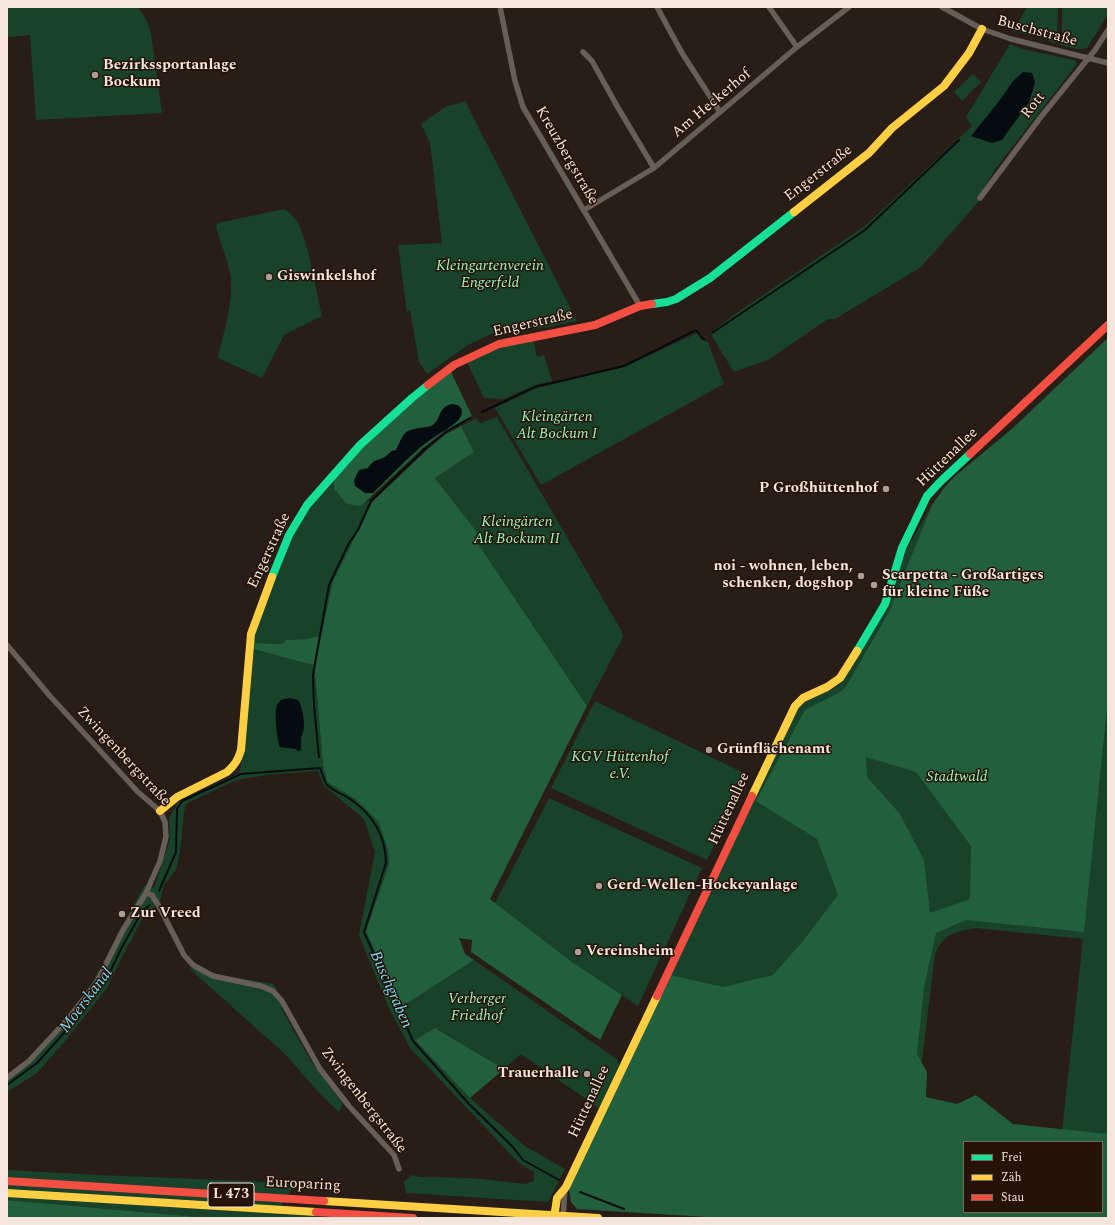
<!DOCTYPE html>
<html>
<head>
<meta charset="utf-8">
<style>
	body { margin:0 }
	#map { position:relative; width:1115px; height:1225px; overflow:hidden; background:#281d17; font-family:Spectral,serif }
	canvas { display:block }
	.frame { position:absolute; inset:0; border:8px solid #f4e5dd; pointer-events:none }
	.legend { position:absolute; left:963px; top:1141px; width:140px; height:72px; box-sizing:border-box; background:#261307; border:1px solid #78675d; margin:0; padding:5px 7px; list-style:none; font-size:12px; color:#f4e5dd }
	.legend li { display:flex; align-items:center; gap:8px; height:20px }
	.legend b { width:20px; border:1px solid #78675d }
</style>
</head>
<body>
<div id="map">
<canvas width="1115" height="1225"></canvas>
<div class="frame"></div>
<ul class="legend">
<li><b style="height:5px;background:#16e098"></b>Frei</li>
<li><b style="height:5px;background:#ffcf43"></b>Zäh</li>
<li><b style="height:5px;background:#f24e42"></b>Stau</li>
</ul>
</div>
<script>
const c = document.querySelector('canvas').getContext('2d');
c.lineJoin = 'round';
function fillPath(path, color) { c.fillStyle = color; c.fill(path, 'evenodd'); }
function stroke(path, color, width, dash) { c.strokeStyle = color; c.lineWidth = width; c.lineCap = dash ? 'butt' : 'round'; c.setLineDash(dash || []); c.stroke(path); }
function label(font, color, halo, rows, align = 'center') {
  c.font = font + ' Spectral,serif'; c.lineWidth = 3; c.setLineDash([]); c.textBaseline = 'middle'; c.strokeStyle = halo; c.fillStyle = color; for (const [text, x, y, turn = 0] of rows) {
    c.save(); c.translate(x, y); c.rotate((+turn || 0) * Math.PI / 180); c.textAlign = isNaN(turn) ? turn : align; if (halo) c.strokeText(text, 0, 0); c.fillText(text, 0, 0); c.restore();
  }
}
fillPath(new Path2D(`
	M7 7H138L146 19 151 33 162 113 36 120 30 35 7 37Z
	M1027 7H1058L1057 42 1053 43 1044 38 1013 31Z
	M1062 7H1108V14L1087 48C1079 51 1069 47 1060 45L1062 36Z
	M1010 44 1023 49 1074 60 1077 64 996 168 978 198 980 200 921 267 835 319H828L768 360 734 372 710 333 735 314 865 226 972 126 966 117ZM1032 73 1035 83 1029 102 1002 140 1000 100 1014 80Z
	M973 74 981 82 962 101 954 92Z
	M465 101 577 321 548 327 495 332 468 345 427 374 419 362 410 310 407 312 398 245 442 243 430 143 421 124 445 107Z
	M284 209C291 213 297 220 300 227 311 255 315 287 322 316L284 335 262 378 218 358C223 333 235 299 230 273 227 258 220 242 216 226L218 223Z
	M697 333 702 340 708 342 724 384 541 485 495 408 536 388 624 367Z
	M1108 338V1218H724L577 1209 571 1202 574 1191 569 1189 800 703 833 689 841 682 890 602 903 555 932 505 944 488 954 477 1013 428ZM976 928 1083 939 1062 1131 923 1111 917 1101 935 954C944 933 955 932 976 928ZM964 1142H1102V1212H964Z
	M533 340 537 357 544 355 552 381 536 385 504 399 484 398 467 362 501 347Z
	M497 417 621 630 623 637 587 706 473 538 477 532 435 478 474 452 461 426 476 418 480 423Z
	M334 479V484L343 501 360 506 369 500 373 501 333 581 321 635 307 639 286 640 283 644 255 643 254 649 297 661 315 664V672L323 765 327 782 355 799 378 821 388 850 389 863 366 931 400 1008 474 960 618 1060 619 1066 599 1108 521 1054 504 1069 435 1028 415 1040 470 1098 525 1146 565 1169 548 1202 406 1193 404 1181 412 1175 420 1177 471 1178 526 1184 534 1181V1172L519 1163 410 1048 388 1006 359 935 375 852 364 819 324 786 318 771 274 774 236 780 186 804 184 812 180 852 176 870 164 885 160 901 142 919 120 961 107 988 65 1041 37 1073 7 1092V1074L25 1061 41 1044 71 1011 90 987 144 886 154 888 170 839 169 818 178 802 239 773 244 752 253 642 263 604 293 533 308 508 330 480Z
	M595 701 748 775 707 860 551 788Z
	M549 798 702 868 638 1006 572 962 495 903Z
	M198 966 214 974 273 984 286 1005 281 1008 311 1061 343 1104 339 1112 320 1094 286 1055 190 969Z
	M7 1170 99 1175 295 1183 277 1213 343 1218H209L7 1200Z`), '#18422a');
fillPath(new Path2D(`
	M1108 338V698L1084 932 966 920 936 933 924 987 917 1054 927 1072 926 1097 957 1104 976 1095 1013 1124 1108 1134V1218H724L577 1209 571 1202 569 1189 670 975 723 987 773 975 803 941 838 895 817 839 756 801 805 710 842 691 847 685 889 612 932 505 944 488 954 477 1013 428ZM866 757 916 772 971 846 970 899 930 913 924 860 900 814 867 777ZM964 1142H1102V1212H964Z
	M451 372 472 416 447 430 423 448 361 506C354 505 346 505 342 499 339 495 339 493 334 490V479L368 441 430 387ZM438 419 449 426 426 443 368 468C375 458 376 462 385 457 389 454 390 451 396 450L402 438 417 428 432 426 435 423Z
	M461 426 474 452 435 478 477 532 474 538 587 706 490 899 572 962 622 995 600 1040 471 952 472 940 459 938 465 954 474 960 400 1008 366 931 389 864 388 850 378 821 355 799 327 782 323 765 315 672V665L297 661 254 649 255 643 283 644 286 640 307 639 321 635 333 581 373 501 429 448 446 434Z
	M435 1028 504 1069 470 1098 415 1040Z
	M7 1200 209 1218H7Z`), '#225f3c');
fillPath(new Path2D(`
	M1023 72 1032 73 1035 82 1029 102 1002 140 992 143 971 136 1000 100 1014 80Z
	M451 404C460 404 465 409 460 418 456 425 435 436 427 442 408 457 391 476 373 493H365L355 486 354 480 359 470 368 468C375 458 376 462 385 457 389 454 390 451 396 450 399 445 401 437 405 433 413 426 427 431 434 424 442 417 437 409 451 404Z
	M290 698 298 700C303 707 307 730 301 737V750L298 751 295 749 280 747C277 741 274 711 277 705 278 703 280 701 281 700Z`), '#050c0f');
stroke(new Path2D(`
	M712 333 865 230 959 140
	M482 412 535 387 624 366 696 330 703 339H704
	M319 757 314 705 313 675 329 585 349 543 358 530 371 501 427 447 447 431 470 418
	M159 891 176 852 177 809 182 801 241 774 320 768C322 772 324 781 327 785 332 790 344 795 350 799 373 814 386 837 386 863L364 932 413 1041 469 1104 512 1146 523 1160 559 1180
	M7 1085 37 1063 81 1014 107 978 122 947 143 910 150 905
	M580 1192 624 1209`), '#050c0f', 2);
stroke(new Path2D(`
	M500 7 515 81 523 107 640 306
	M657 7 682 53 720 112
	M769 7 797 47
	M942 7 982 29 1011 39 1108 63
	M583 52 592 61 617 106 654 168
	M980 198 1040 118 1095 50 1108 30
	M584 210 654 168 797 47 849 7
	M7 645 50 696 138 792 160 811 165 822 166 837 160 861 146 893 123 930 97 982 68 1019 29 1061 7 1078
	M146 893 152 895 160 908 184 955 193 965 213 976 261 986 273 991 282 1001 320 1069 349 1106 394 1155 399 1169
	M563 1218 565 1188`), '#675e58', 5.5);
stroke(new Path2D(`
	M652 304 667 302 676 299 710 278 794 212
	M272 577 289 535 307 505 360 445 412 398 428 385
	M857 651 885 604 902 548 927 496 941 481 970 454`), '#16e098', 8);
stroke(new Path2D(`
	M794 212 869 153 892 128 944 86 969 53 982 29
	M752 796 795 706 803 698 827 687 840 678 857 651
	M160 811 177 797 227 772C235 765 238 760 241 750L251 634 272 577
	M7 1193 316 1212
	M324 1201 598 1218
	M554 1218 557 1198 566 1187 657 996`), '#ffcf43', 8);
stroke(new Path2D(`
	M428 385 454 365 499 344 595 325 640 306 652 304
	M970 454 1108 325
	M657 996 752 796
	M7 1181 324 1201
	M316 1212 413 1218`), '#f24e42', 8);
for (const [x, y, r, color] of [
	[95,75,4,"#ad9f98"],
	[269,277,4,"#ad9f98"],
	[886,489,4,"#ad9f98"],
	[861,576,4,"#ad9f98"],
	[874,585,4,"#ad9f98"],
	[709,750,4,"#ad9f98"],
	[599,886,4,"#ad9f98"],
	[122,914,4,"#ad9f98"],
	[578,952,4,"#ad9f98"],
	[587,1074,4,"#ad9f98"]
]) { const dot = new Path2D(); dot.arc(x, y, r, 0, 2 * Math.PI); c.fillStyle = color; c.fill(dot); stroke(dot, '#261307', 1.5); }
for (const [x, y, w] of [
	[231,1195,46]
]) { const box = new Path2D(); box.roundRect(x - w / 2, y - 12, w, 24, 3); c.fillStyle = '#261307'; c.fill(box); stroke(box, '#f4e5dd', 1); }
label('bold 14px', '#f4e5dd', null, [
	["L 473",231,1195]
]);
label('15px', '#f4e5dd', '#261307', [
	["Buschstraße",1037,32,15],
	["Am Heckerhof",712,104,-40],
	["Rott",1034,106,-52],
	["Kreuzbergstraße",566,156,60],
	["Engerstraße",819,174,-38],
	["Engerstraße",533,324,-13],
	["Hüttenallee",948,458,-44],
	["Engerstraße",270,551,-65],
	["Zwingenbergstraße",123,757,47],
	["Hüttenallee",730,809,-65],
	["Zwingenbergstraße",363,1101,52],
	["Hüttenallee",590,1102,-65],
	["Europaring",303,1185,3]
]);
label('bold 15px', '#f4e5dd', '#261307', [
	["Bezirkssportanlage",103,66],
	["Bockum",103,83],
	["Giswinkelshof",277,277],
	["P Großhüttenhof",878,489,"right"],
	["noi - wohnen, leben,",853,567,"right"],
	["schenken, dogshop",853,584,"right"],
	["Scarpetta - Großartiges",882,576],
	["für kleine Füße",882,593],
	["Grünflächenamt",717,750],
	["Gerd-Wellen-Hockeyanlage",607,886],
	["Zur Vreed",130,914],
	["Vereinsheim",586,952],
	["Trauerhalle",579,1074,"right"]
], 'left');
label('italic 15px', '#98fabe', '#261307', [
	["Kleingartenverein",490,267],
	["Engerfeld",490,284],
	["Kleingärten",557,418],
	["Alt Bockum I",557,435],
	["Kleingärten",517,523],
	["Alt Bockum II",517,540],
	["KGV Hüttenhof",620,758],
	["e.V.",620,775],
	["Stadtwald",957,778],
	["Verberger",477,1000],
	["Friedhof",477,1017]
]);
label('italic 16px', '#7bdcf8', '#261307', [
	["Buschgraben",390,990,66],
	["Moerskanal",87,1001,-53]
]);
</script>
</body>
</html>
